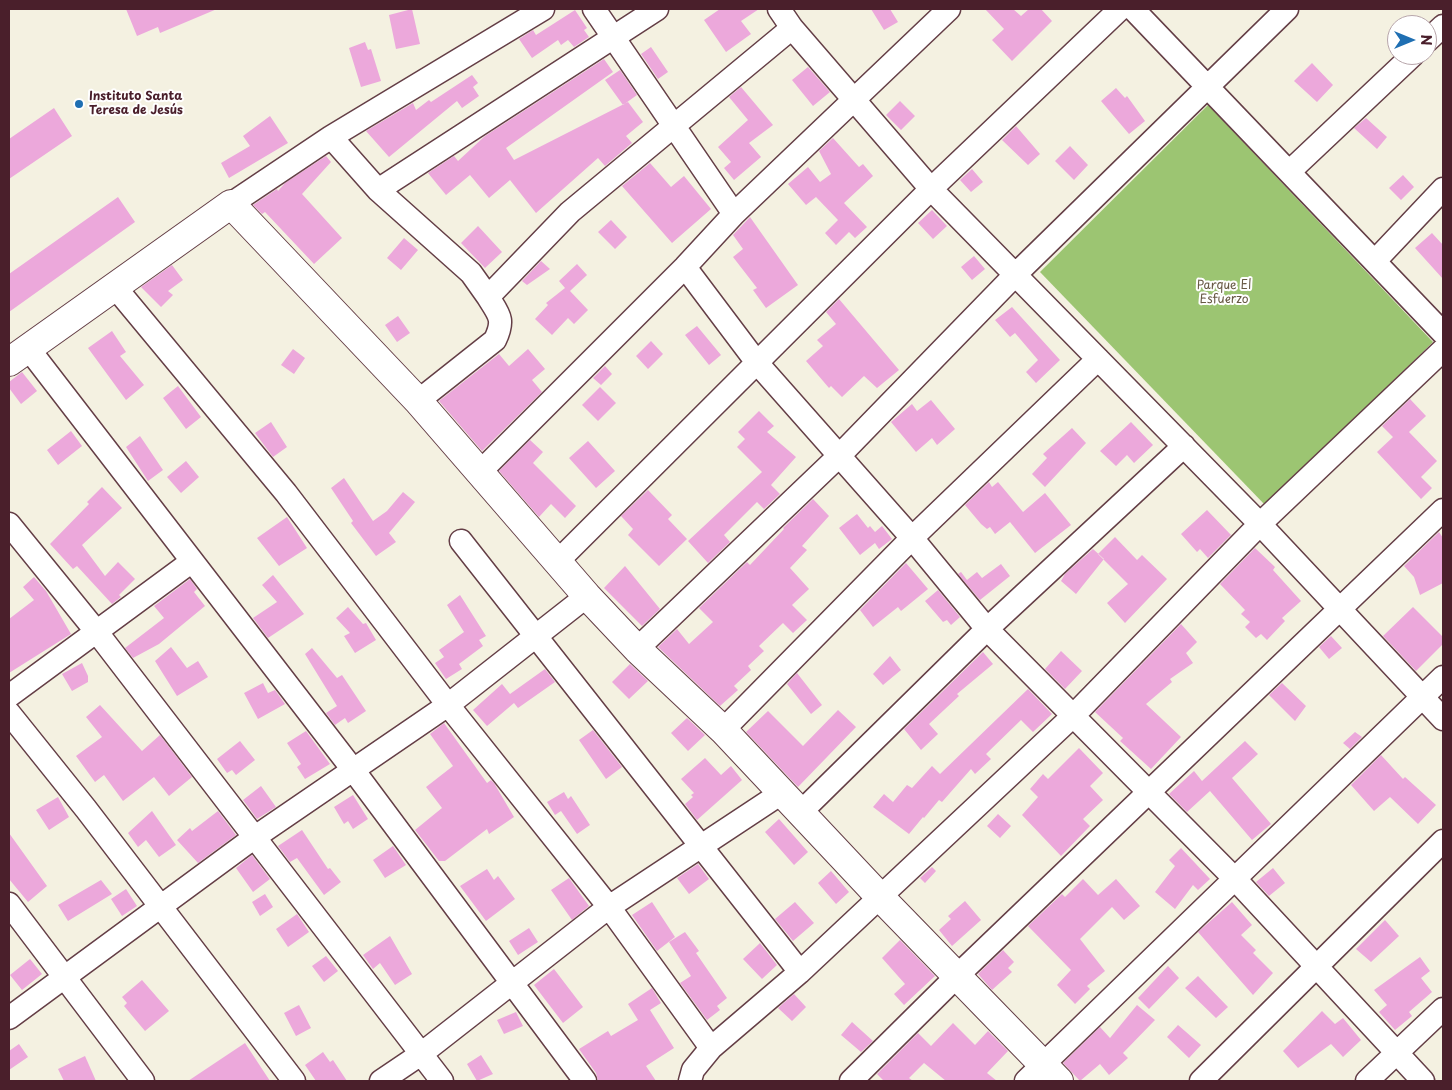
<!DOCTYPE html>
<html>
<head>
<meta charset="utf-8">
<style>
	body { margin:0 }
	#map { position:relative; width:1452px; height:1090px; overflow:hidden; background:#f4f1e1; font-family:"Playpen Sans",sans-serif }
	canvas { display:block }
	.frame { position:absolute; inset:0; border:10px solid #4a1f2b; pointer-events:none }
	.north { position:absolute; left:1387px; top:15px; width:50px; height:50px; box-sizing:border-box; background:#fff; border:1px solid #b7a5aa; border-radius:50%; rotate:90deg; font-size:14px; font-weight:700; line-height:20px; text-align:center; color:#4a1f2b }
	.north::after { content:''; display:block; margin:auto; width:18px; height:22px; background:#1f6fb2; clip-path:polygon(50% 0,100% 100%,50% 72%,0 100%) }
</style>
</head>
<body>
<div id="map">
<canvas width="1452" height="1090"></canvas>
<div class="frame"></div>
<div class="north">N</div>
</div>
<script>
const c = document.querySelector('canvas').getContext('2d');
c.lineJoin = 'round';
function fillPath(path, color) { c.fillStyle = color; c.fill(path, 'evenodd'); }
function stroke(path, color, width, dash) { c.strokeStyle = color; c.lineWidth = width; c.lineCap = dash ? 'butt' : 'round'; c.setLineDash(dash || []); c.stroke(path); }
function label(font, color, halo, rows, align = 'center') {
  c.font = font + ' "Playpen Sans",sans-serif'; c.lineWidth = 4; c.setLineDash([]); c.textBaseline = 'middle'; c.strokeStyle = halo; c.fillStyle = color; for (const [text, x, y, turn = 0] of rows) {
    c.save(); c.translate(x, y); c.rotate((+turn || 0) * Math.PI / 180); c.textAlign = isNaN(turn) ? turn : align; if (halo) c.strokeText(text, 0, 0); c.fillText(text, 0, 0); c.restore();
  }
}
fillPath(new Path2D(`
	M1208 105 1433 342 1266 506 1040 272Z`), '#9cc572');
fillPath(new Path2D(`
	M126 9H217L160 33 158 27 137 36Z
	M412 9 420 44 396 49 389 15Z
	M720 9H759L741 21 751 34 726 52 704 20Z
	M871 9H890L898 22 884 30Z
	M985 9H1013L1021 16 1029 9H1041L1052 21 1012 61 992 40 1004 29Z
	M575 10 587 28 584 30 589 37 574 47 568 40 561 45 558 40 532 58 519 39 533 30 536 35Z
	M365 42 368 50 371 49 381 81 361 87 349 48Z
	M651 47 668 72 658 79 641 54Z
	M604 59 613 72 506 148 514 160 628 102 643 122 626 136 632 143 605 166 598 158 536 213 510 180 489 198 470 175 446 195 428 173 454 156 458 161 485 136Z
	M1312 63 1333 85 1317 102 1294 81Z
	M808 67 830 92 813 106 792 80Z
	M620 70 637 95 623 105 605 80Z
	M472 75 478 83 473 87 479 96 462 108 457 101 389 157 366 131 413 103 416 110 429 100 431 102Z
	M741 87 773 125 749 143 761 157 734 180 724 168 731 162 718 147 748 120 729 97Z
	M1116 88 1125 98 1127 96 1145 121 1129 134 1101 101Z
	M900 101 915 116 901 130 886 115Z
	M54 108 72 136 9 179V139Z
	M270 116 288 143 229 178 221 163 250 146 243 136Z
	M1366 118 1387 137 1377 149 1354 128Z
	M1016 126 1040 154 1028 165 1002 140Z
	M833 138 859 167 863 164 873 176 844 203 867 227 855 238 849 232 836 245 825 233 838 220 816 197 806 205 788 184 808 167 820 182 831 174 819 151Z
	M1070 146 1088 165 1074 180 1055 161Z
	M326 156 331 162 302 194 342 238 314 264 265 212 262 214 253 205 277 189 278 191 285 183Z
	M650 163 671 187 684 176 711 209 672 243 622 186Z
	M972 169 983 182 971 192 960 180Z
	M1403 175 1414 187 1401 200 1389 188Z
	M118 197 135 222 9 312V274Z
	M932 210 947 226 933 239 918 223Z
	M750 217 798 285 766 308 753 290 757 288 733 257 743 249 733 235Z
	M611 220 627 237 615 249 598 232Z
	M478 226 502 252 485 268 461 243Z
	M1432 233 1443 245V279L1415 248Z
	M404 238 418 250 401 270 387 258Z
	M974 256 985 269 972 280 961 267Z
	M541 261 550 269 527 285 522 281Z
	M577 264 587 275 570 291 588 310 574 324 568 318 552 335 535 319 548 305 546 303 565 288 559 281Z
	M172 265 183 280 168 291 173 295 161 307 141 287Z
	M839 299 899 370 877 388 864 376 842 397 831 386 829 388 806 361 823 346 817 340 836 324 826 312Z
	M1012 307 1060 360 1036 383 1026 372 1038 360 1015 333 1010 337 995 320Z
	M398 316 410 333 397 342 385 325Z
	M697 326 721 355 709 365 685 335Z
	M112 331 126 352 120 356 144 385 126 400 88 348Z
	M651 341 663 354 648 369 636 356Z
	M293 349 305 358 294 374 281 365Z
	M528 349 545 369 532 380 542 392 482 451 439 401 499 354 509 366Z
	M605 366 612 374 601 385 593 378Z
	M22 372 37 391 21 404 9 388V382Z
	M178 386 201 417 186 429 163 398Z
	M600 387 616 403 598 421 582 405Z
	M1410 399 1426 416 1409 432 1437 461 1421 477 1432 488 1421 499 1377 452 1393 437 1382 426Z
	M931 400 955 429 937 445 932 438 916 452 891 422 912 404 917 411Z
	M759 411 774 426 767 432 796 457 771 485 780 494 764 509 757 502 724 535 730 542 708 563 688 541 762 472 737 447 745 439 738 432Z
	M271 422 287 447 273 457 255 433Z
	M1131 422 1153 445 1134 463 1127 455 1116 466 1100 451Z
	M1072 428 1086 443 1045 487 1032 474 1047 458 1043 454Z
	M71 431 82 446 58 465 47 450Z
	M140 436 163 470 148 481 126 447Z
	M530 440 543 452 533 463 576 506 565 518 551 504 539 517 499 471Z
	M588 441 615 471 596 488 569 458Z
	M186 461 199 477 181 493 167 477Z
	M344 478 373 521 387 511 403 492 415 502 389 533 396 542 376 556 351 523 353 521 331 488Z
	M989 482 992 487 998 482 1023 512 1045 493 1071 525 1035 553 1010 522 995 534 990 527 987 529 981 524 965 505Z
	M102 487 122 508 82 545 105 576 118 562 135 579 119 595 121 597 112 604 77 566 73 569 50 544 89 504 87 502Z
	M648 490 672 515 668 519 687 539 659 566 628 535 633 529 621 516Z
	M813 499 829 516 802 546 807 550 790 568 809 589 792 605 807 620 793 633 783 623 759 646 764 651 748 666 751 670 734 686 738 690 720 706 658 647 677 629 689 644 713 622 699 608 747 562 750 565 784 529 783 528Z
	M1207 510 1231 535 1208 558 1200 549 1197 552 1181 534Z
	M857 514 868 528 870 526 875 532 882 526 892 539 879 549 875 543 860 555 839 528Z
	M287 517 307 548 279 566 257 538Z
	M1439 532 1443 538V583L1420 595 1414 577 1404 566Z
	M1115 537 1137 560 1142 555 1167 579 1125 623 1107 603 1128 584 1098 554Z
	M1255 548 1275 567 1273 570 1301 601 1282 618 1285 621 1267 640 1261 634 1256 638 1245 627 1250 622 1241 614 1245 610 1220 584Z
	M1093 549 1104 559 1076 594 1061 581 1065 574Z
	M906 563 928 589 901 611 898 607 873 627 860 610Z
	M1001 564 1010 576 980 600 958 574 961 572 967 580 977 572 982 578Z
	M625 566 660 609 642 626 604 588Z
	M273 575 304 614 268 638 253 618 277 602 262 585Z
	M34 577 46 591 71 634 9 673V619L34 600 23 587Z
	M190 579 197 589 194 592 205 606 159 644 133 658 125 648 164 618 154 606Z
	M938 590 960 617 951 625 947 620 943 622 925 601Z
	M460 595 486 636 479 640 483 646 459 664 462 669 446 679 435 663 444 657 439 650 464 632 447 605Z
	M348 607 363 624 366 623 376 640 355 653 344 636 350 633 336 618Z
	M1413 607 1443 637V644L1416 671 1383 636Z
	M1181 624 1197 642 1186 653 1193 663 1170 679 1172 682 1146 704 1181 737 1151 769 1120 741 1123 738 1095 712Z
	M1331 636 1342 648 1329 659 1319 647Z
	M171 647 187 668 198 661 208 677 177 696 155 661Z
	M312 648 337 678 342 675 366 711 348 723 345 718 335 725 326 713 337 706 305 654Z
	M1061 651 1082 671 1065 689 1045 669Z
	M983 652 993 664 957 694 959 696 929 724 938 734 921 750 904 729Z
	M890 656 901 670 883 685 873 674Z
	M82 663 88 676V682L72 691 62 674Z
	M630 664 648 681 629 699 612 682Z
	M545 669 555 682 518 708 514 703 487 726 473 710 502 684 510 694Z
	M797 673 822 705 811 714 787 684Z
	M263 683 268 693 275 690 285 704 258 719 244 693Z
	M1282 683 1306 706 1295 721 1269 695Z
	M1028 689 1052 714 1033 732 1021 720 986 754 991 759 975 774 971 769 942 802 939 800 924 818 923 817 909 834 873 807 884 794 893 802 907 785 912 788 932 766 940 774Z
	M100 705 142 751 160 735 192 777 169 796 154 777 123 801 104 775 95 782 76 756 102 737 86 717Z
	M838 710 856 727 798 787 746 732 768 711 803 746Z
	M687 718 705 735 688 751 671 733Z
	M444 723 487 783 491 780 494 783 514 817 489 834 487 829 445 861H439L415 830 442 808 426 787 453 766 430 734Z
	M593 730 622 767 606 779 579 740Z
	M306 731 330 764 305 779 297 767 301 764 287 743Z
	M1355 732 1362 737 1350 749 1343 743Z
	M240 741 255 760 236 775 232 770 227 773 217 759Z
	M1245 741 1258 754 1232 778 1271 824 1252 840 1210 791 1187 812 1169 794 1194 771 1202 781Z
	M1079 748 1103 773 1090 786 1103 800 1083 819 1090 826 1061 856 1022 815 1038 797 1030 789 1043 774 1048 779Z
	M1381 755 1403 779 1405 777 1436 805 1418 824 1390 797 1374 811 1351 785Z
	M705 758 721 775 731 766 742 780 697 820 685 804 693 797 691 795 694 793 681 779Z
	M261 786 276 807 257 819 243 800Z
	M564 792 568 799 571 796 590 825 577 834 561 811 555 815 547 802Z
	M353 795 368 819 353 829 348 821 344 824 334 807Z
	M58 797 69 817 49 830 36 810Z
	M152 811 176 845 159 857 146 840 138 847 128 833Z
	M218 811 236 835 198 863 177 840 190 828 192 831Z
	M998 814 1011 826 1000 838 987 826Z
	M779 819 808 852 794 865 765 832Z
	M302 830 328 869 330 868 341 882 324 895 297 858 290 862 278 846Z
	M9 833 47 886 28 902 9 879Z
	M393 846 406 865 385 878 373 860Z
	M1181 848 1210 879 1198 890 1193 885 1175 909 1155 892 1175 866 1169 860Z
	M252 855 270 879 253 892 236 868Z
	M698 864 709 879 689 894 677 878Z
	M932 867 936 871 925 883 920 878Z
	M1273 868 1285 883 1269 896 1256 882Z
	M487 869 494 880 498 876 515 899 486 921 460 886Z
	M831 871 849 892 836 904 818 883Z
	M569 878 589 906 572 920 551 890Z
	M1083 879 1098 895 1116 879 1140 906 1124 920 1112 907 1080 939 1105 971 1087 986 1090 989 1075 1004 1057 985 1071 970 1028 926 1062 894 1065 897Z
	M101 880 112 894 68 921 58 905Z
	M126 889 137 906 122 916 111 899Z
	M265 894 273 907 260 916 252 902Z
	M965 901 981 920 952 946 939 930 951 919 948 916Z
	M652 902 675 937 657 951 632 915Z
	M795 902 814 923 793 941 775 919Z
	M1232 902 1252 925 1241 935 1256 950 1253 953 1273 973 1253 995 1198 932Z
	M297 914 309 932 288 947 276 929Z
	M1385 920 1399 936 1371 962 1356 949Z
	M529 928 538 942 518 955 509 941Z
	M685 932 699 951 696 953 727 998 717 1006 720 1010 707 1020 680 983 691 976 669 942Z
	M390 936 412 974 395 985 380 963 373 969 363 955Z
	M900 940 935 976 904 1005 894 994 905 984 882 958Z
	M760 943 777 965 762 979 743 959Z
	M1003 950 1014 962 1008 968 1012 972 992 990 978 974Z
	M326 956 338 971 324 982 312 966Z
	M1420 957 1430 971 1421 978 1432 992 1409 1012 1412 1016 1395 1030 1379 1012 1387 1005 1374 990Z
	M30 959 42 974 22 990 10 975Z
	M1168 966 1179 978 1149 1009 1138 998Z
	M554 969 583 1007 563 1023 534 985Z
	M1198 976 1228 1007 1216 1018 1185 988Z
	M142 980 169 1011 145 1031 124 1006 127 1003 122 997Z
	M652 988 661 1003 650 1010 674 1048 646 1066 656 1081H598L596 1073 579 1049 608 1031 611 1036 638 1020 628 1004Z
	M794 994 806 1007 792 1021 778 1008Z
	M299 1005 311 1028 296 1036 284 1013Z
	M1137 1005 1155 1020 1123 1053 1128 1058 1109 1075 1100 1064 1080 1081 1063 1063 1100 1027 1110 1038Z
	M1322 1011 1335 1024 1343 1018 1361 1040 1343 1057 1331 1044 1298 1068 1283 1051Z
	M516 1012 523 1026 504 1034 497 1020Z
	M852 1022 873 1041 861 1052 841 1035Z
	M953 1023 975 1045 988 1031 1008 1051 987 1073 997 1081H946L924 1063 909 1078 913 1081H884L877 1074 918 1033 931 1046Z
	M1178 1025 1201 1045 1189 1058 1167 1037Z
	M245 1043 270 1081H188Z
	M19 1044 28 1057 9 1070V1051Z
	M323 1052 330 1062 333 1060 347 1081H316L305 1065Z
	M481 1055 493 1074 477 1081 467 1064Z
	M85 1056 96 1081H64L58 1069Z`), '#eca8db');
const minor = new Path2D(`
	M594 9 734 214
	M779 9 792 28 931 189 1260 524 1443 719
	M1133 9 1443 333
	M1427 41 1443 26
	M331 137 378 190 471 273 488 297 570 212 792 28
	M1289 172 1413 55
	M378 190 657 9
	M231 204 331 137 543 9
	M1375 261 1443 189
	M685 267 758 364 912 538 987 629 1236 880 1423 1081
	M115 287 286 493 448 705 609 907 711 1048 693 1070 690 1081
	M28 348 354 771 585 1081
	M418 401 495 340C505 319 499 315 488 297
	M479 473 685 267 734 214 949 9
	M9 524 96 631 442 1081
	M461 541 800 972
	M558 561 931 189 1120 9
	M637 649 840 455 1015 275 1287 9
	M9 696 191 562
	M9 713 86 809 294 1081
	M723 730 912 538 1098 359
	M801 812 987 629 1184 446
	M9 904 143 1081
	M9 1018 255 837 448 705 587 596
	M711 1048 800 972 1073 716 1260 524 1443 350
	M381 1081 421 1054 609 907 783 792
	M851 1081 958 975 1443 510
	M1026 1081 1443 677
	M1201 1081 1443 841
	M1367 1081 1443 1009`);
const tertiary = new Path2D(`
	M9 362 231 204 418 401 587 596 637 649 723 730 880 897 1059 1081`);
stroke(minor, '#643e46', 25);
stroke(tertiary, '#643e46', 30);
stroke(minor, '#fff', 22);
stroke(tertiary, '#fff', 28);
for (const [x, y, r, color] of [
	[79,104,5,"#1f6fb2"]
]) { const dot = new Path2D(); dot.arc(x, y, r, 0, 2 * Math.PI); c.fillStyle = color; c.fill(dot); stroke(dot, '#fff', 2); }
label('bold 12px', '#4a1f2b', '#fff', [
	["Instituto Santa",89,97],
	["Teresa de Jesús",89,111]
], 'left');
label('12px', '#675944', '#fff', [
	["Parque El",1224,286],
	["Esfuerzo",1224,300]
]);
</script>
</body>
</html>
